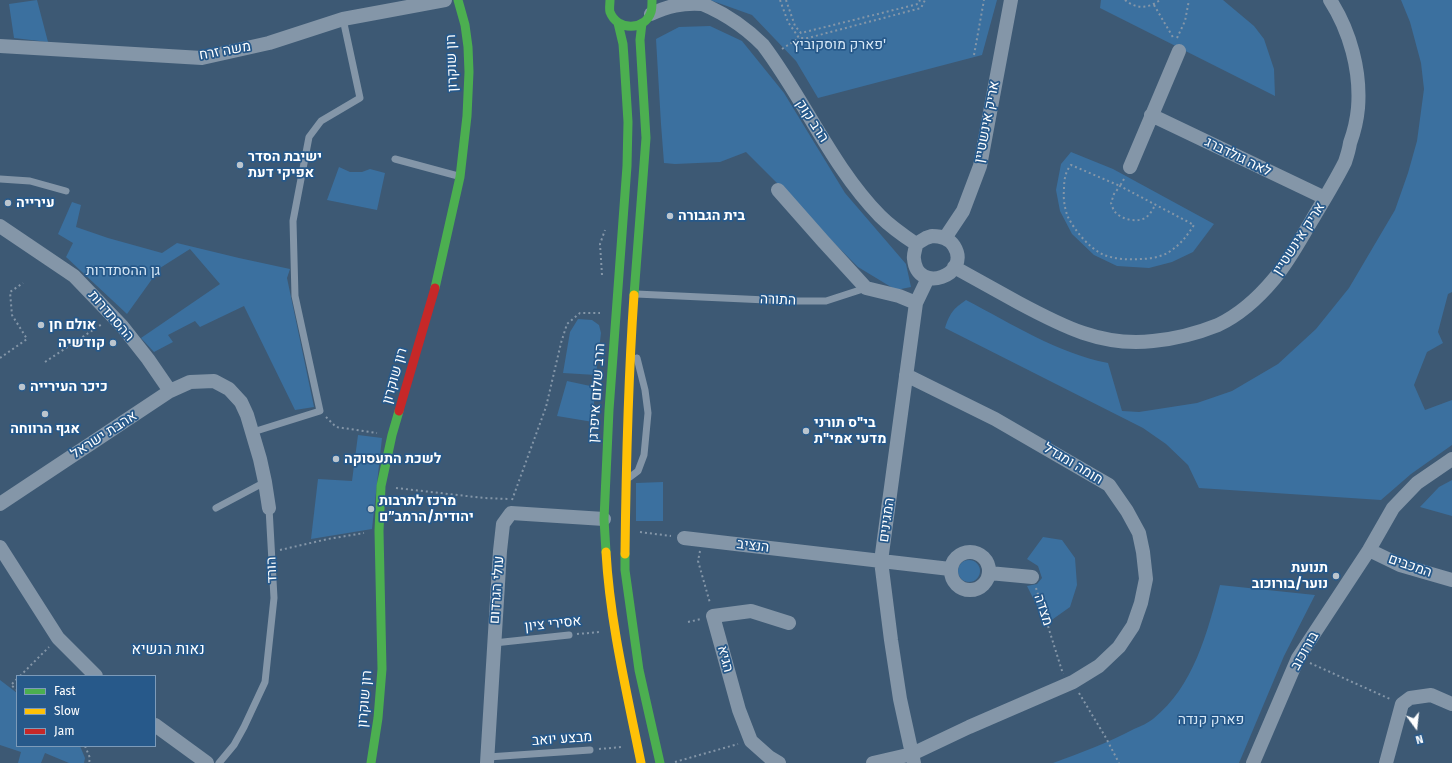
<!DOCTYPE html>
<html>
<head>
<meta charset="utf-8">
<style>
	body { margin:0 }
	#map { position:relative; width:1452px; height:763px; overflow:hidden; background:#3d5974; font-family:"Fira Sans",sans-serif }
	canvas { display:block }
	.legend { position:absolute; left:16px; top:675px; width:140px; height:72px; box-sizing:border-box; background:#27598a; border:1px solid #7d9bb9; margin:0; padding:5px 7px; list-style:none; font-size:12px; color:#fff }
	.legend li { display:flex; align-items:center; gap:8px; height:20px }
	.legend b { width:20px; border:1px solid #7d9bb9 }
	.north { position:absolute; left:1396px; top:707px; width:40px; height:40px; -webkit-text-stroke:3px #27598a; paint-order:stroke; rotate:165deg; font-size:11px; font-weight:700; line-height:16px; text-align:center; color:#fff }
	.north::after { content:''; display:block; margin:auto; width:14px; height:18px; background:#fff; clip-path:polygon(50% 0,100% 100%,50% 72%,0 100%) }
</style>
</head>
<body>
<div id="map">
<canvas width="1452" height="763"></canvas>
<ul class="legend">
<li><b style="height:5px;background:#4caf50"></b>Fast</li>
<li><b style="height:5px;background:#ffc107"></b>Slow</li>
<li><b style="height:5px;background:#c62828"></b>Jam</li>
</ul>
<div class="north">N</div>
</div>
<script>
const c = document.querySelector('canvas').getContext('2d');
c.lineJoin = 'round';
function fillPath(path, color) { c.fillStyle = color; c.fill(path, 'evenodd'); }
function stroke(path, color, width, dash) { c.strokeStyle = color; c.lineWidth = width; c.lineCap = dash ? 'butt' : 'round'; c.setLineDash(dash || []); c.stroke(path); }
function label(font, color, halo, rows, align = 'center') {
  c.font = font + ' "Fira Sans",Heebo,sans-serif'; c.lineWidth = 3.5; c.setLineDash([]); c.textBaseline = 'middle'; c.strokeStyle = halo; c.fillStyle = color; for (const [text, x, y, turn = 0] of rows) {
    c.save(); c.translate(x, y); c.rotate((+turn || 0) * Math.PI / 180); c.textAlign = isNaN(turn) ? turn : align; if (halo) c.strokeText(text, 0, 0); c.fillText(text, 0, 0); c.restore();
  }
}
fillPath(new Path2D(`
	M37 0 48 42 14 38 9 4Z
	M710 0H997L982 55 818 98 796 61 752 15Z
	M1101 0H1223L1254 26 1264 39 1274 69 1275 96 1100 8Z
	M1401 0H1452V292L1448 294 1438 332 1443 343 1427 352 1414 385 1425 410 1452 400V445L1411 474 1381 500 1199 488 1188 465 1166 444 1143 428 945 328C950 313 953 309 966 300 1012 324 1057 353 1108 363L1122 411 1139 412 1197 403 1232 391 1278 364 1316 329 1349 288 1395 210 1408 173 1417 141 1424 89 1421 63 1410 22Z
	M710 26 742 41 784 93 845 193 906 264 911 287 896 290 858 267 830 239 781 187 746 152 720 162 675 164 664 163 661 124 656 39 679 27Z
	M1071 152 1113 169 1214 224 1193 252 1172 262 1149 268 1117 266 1094 255 1072 234 1060 211 1056 190 1061 164Z
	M339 167 350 172H362L370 169 385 173 377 210 327 200Z
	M72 202 81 205 76 227 108 238 162 253 177 243 239 258 290 269 287 278 314 407 295 410 244 306 200 327 195 321 168 335 173 342 154 352 141 338 220 284 190 249 160 268 127 314 66 257 73 243 58 234Z
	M578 319 592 320 599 325 601 333 596 375 563 373 570 332Z
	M567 381 595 387 593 422 557 416Z
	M358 435 382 438 372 529 311 539 318 479 352 481Z
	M1452 480V516L1420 507 1439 487Z
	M663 482V521H636V483Z
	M1043 537 1062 540 1075 558 1077 585 1070 607 1046 624 1027 586 1037 584 1042 578 1038 566 1027 559Z
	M958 571a11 11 0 1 1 22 0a11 11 0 1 1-22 0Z
	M1220 585 1315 595 1284 656 1239 763H1053C1080 753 1108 743 1134 729 1141 726 1148 723 1153 719 1194 686 1207 633 1220 585Z
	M0 680 17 693V746H80L85 758 84 763H69L45 753 41 763H18L21 752 0 745Z`), '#3b709f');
stroke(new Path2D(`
	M780 0 788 22 799 38H808L921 8 925 0
	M786 0 795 26 801 33 918 4 920 0
	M1125 0C1136 9 1148 9 1160 0
	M1154 5 1174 39
	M1177 38 1185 21 1189 0
	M782 49 799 38
	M974 55 984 0
	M1124 179 1120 186 1071 165C1065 172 1064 180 1064 190 1063 199 1065 210 1068 217 1075 231 1090 249 1104 255 1115 259 1128 260 1140 259 1150 259 1161 257 1169 252 1180 245 1187 236 1194 225L1120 186 1114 194 1111 203C1112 205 1113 210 1115 212 1121 219 1136 223 1145 218 1150 215 1153 209 1155 205
	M602 275 600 244 605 230
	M0 358 27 339 12 315 10 292 23 283
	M45 362 102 324
	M326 417 336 427 377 433
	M396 488 484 498 509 499
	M512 500 546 407 561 343 567 324 580 313H600
	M640 532 671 536
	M280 550 328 539 364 533
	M700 551 698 561 710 603
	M1036 588 1063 674
	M688 622 701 619
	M577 634 600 632
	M1310 663 1390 699
	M20 676 49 647
	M17 679 11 685 17 690
	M1079 693 1106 738 1119 763
	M85 746 90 758 89 763
	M599 749 622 747
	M675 762 738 744`), '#8496a8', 2, [2, 3]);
stroke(new Path2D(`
	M395 159 458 176
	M0 179 30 181 66 191
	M636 294 788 301H826L866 288
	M253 432 320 411 295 296 293 221 309 137 321 121 360 98 343 19
	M630 477 638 471 644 455 648 413 645 390 637 358
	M216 508 265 482
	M494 643 569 635
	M488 757 590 750
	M219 763 234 745 244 727 265 682 274 598 269 508`), '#8496a8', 7);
stroke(new Path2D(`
	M692 0C720 10 742 24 763 45 804 99 832 167 880 216 891 227 904 236 916 244
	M651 14C668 6 682 3 701 4
	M0 46 202 58 269 43 343 19 445 0
	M1151 115 1325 198
	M1130 167 1179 51
	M778 190 823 241 866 288 899 296 916 303
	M0 226 74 276 122 326 148 359 170 391
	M932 236C941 236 949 238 954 246 972 275 917 295 914 259 913 254 916 249 916 244L926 238Z
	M945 238 963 211 980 166 1011 0
	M954 267C976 279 997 291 1019 303 1062 326 1102 347 1153 341 1175 339 1198 333 1218 325 1239 315 1259 297 1274 279 1289 261 1300 240 1312 220 1323 201 1335 182 1345 162 1347 156 1349 150 1350 143 1354 132 1357 119 1358 108 1361 71 1350 31 1330 0
	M0 504 170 391 190 382 214 381 229 389 241 402 247 415 260 459 265 482 269 508
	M684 538 950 569
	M0 547 58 638 96 676
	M1369 550 1400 565 1452 580
	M951 571a19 19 0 1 1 38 0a19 19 0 1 1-38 0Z
	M989 573 1032 577
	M155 725 207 763
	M487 763 500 551 503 524 511 513 604 519
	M779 763 769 757 751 741 739 710 713 616 751 611 789 623
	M873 763 912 754 969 727 1073 682 1099 666 1119 647 1133 626 1141 603 1146 579 1143 552 1139 533 1127 511 1109 485 995 419 906 375
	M914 763 900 699 891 640 881 561 916 303 928 278
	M1253 763 1298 658 1369 550 1393 508 1417 483 1452 459
	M1386 763 1402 704 1410 698 1431 695 1452 704`), '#8496a8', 14);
stroke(new Path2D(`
	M610 0C610 4 609 9 610 12 617 31 645 31 651 12 652 9 652 4 652 0
	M435 288 460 177 467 116 469 72 468 47 465 25 458 0
	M634 295 646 138 640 40 642 23
	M606 552 604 519 609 410 627 166 628 122 624 58 623 44 618 23
	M625 554V570L639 670 660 763
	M371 763 378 718 382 669 379 531 381 486 392 435 399 411`), '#4caf50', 9);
stroke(new Path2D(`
	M606 552C610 623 627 693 641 763
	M625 554C626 468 628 381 634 295`), '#ffc107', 9);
stroke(new Path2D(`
	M399 411 435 288`), '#c62828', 9);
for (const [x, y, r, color] of [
	[240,165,4,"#bbc5ce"],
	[8,203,4,"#bbc5ce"],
	[670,216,4,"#bbc5ce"],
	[41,325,4,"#bbc5ce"],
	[113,343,4,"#bbc5ce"],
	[22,387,4,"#bbc5ce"],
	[45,414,4,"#bbc5ce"],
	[806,431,4,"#bbc5ce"],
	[336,459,4,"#bbc5ce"],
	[371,509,4,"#bbc5ce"],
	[1336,576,4,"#bbc5ce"]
]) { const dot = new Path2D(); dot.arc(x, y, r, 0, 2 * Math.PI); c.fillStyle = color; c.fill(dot); stroke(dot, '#27598a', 1.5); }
label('14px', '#d8e9f7', '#27598a', [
	["פארק מוסקוביץ'",839,45],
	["גן ההסתדרות",123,271],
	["פארק קנדה",1211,720]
]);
label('14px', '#fff', '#27598a', [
	["משה זרח",225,51,-10],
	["רון שוקרון",452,63,-92],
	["הרב קוק",812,121,57],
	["אריק אינשטיין",987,122,-79],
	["לאה גולדברג",1238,157,26],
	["אריק אינשטיין",1299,239,-57],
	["התורה",778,300,2],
	["ההסתדרות",111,316,49],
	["רון שוקרון",395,376,-74],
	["הרב שלום איפרגן",597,393,-86],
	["אהבת ישראל",104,435,-33],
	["חומה ומגדל",1073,464,31],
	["המגינים",887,520,-82],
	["הנציב",753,546,7],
	["המכבים",1410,566,19],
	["הורד",272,570,-93],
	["עולי הגרדום",497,590,-86],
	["מצדה",1043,610,72],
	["אסירי ציון",553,624,-6],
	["בורוכוב",1305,651,-60],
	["הגיא",725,659,75],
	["רון שוקרון",365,699,-85],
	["מבצע יואב",562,739,-4]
]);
label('bold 14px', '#fff', '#27598a', [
	["ישיבת הסדר",248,157],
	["אפיקי דעת",248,173],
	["עירייה",16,203],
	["בית הגבורה",678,216],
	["אולם חן",49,325],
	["קודשיה",105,343,"right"],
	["כיכר העירייה",30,387],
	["בי\"ס תורני",814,423],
	["מדעי אמי\"ת",814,439],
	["אגף הרווחה",45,429,"center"],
	["לשכת התעסוקה",344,459],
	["מרכז לתרבות",379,501],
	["יהודית/הרמב״ם",379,517],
	["תנועת",1328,568,"right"],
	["נוער/בורוכוב",1328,584,"right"]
], 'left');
label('15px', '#fff', '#27598a', [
	["נאות הנשיא",168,650]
]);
</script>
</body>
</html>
